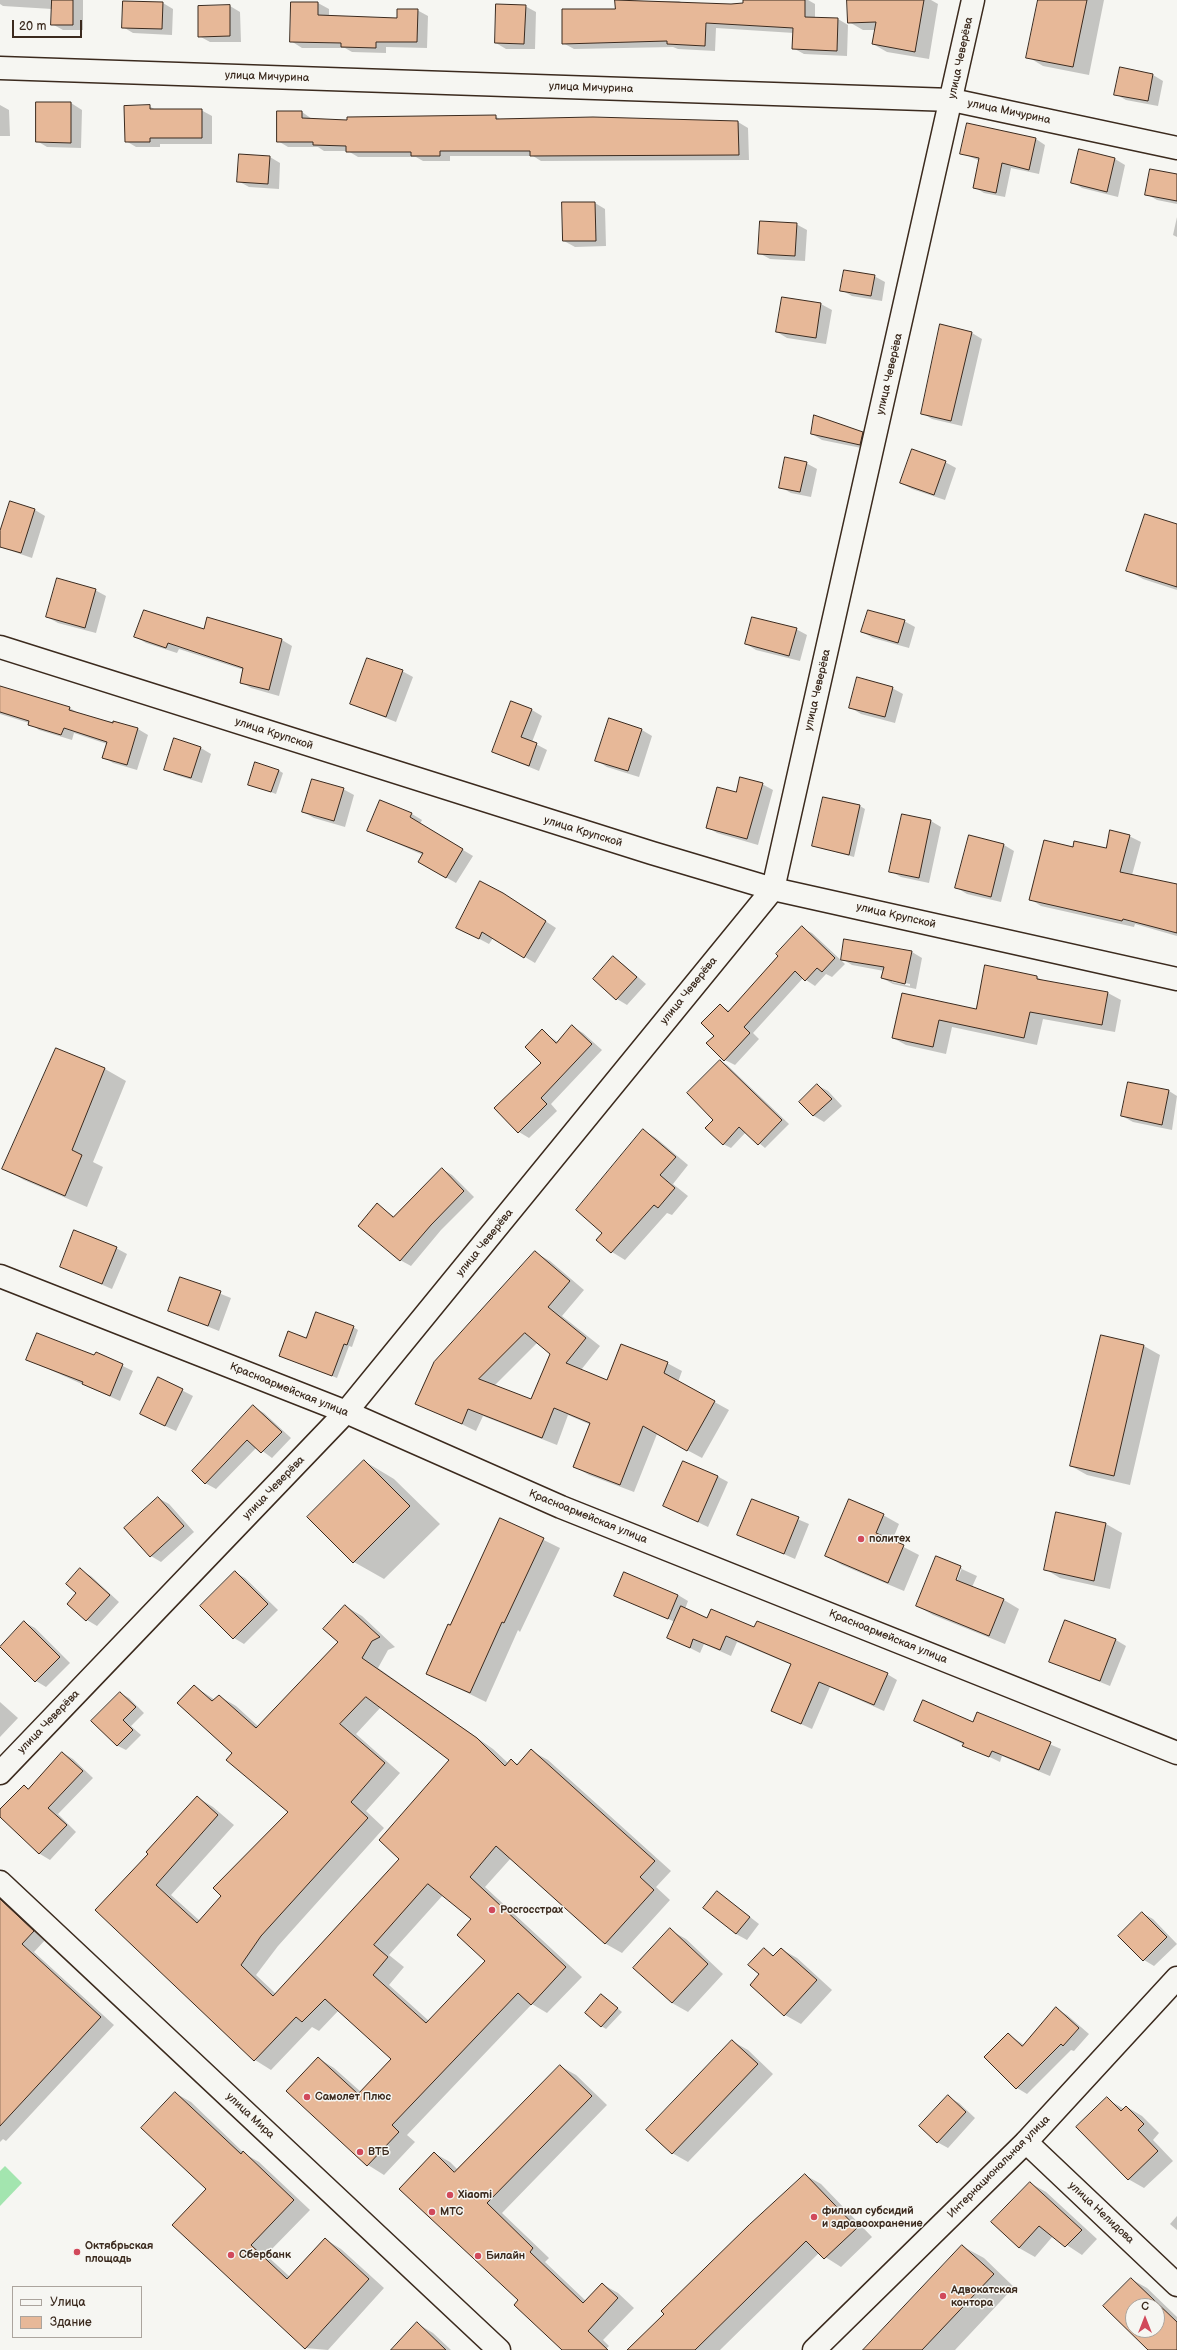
<!DOCTYPE html>
<html>
<head>
<meta charset="utf-8">
<style>
	body { margin:0 }
	#map { position:relative; width:1177px; height:2350px; overflow:hidden; background:#f6f6f2; font-family:"Balsamiq Sans",sans-serif }
	canvas { display:block }
	.legend { position:absolute; left:12px; top:2286px; width:130px; height:52px; box-sizing:border-box; background:#f6f6f2; border:1px solid #aba49d; margin:0; padding:5px 7px; list-style:none; font-size:12px; color:#3b2a1e }
	.legend li { display:flex; align-items:center; gap:8px; height:20px }
	.legend b { width:20px; border:1px solid #aba49d }
	.north { position:absolute; left:1125px; top:2298px; width:40px; height:40px; box-sizing:border-box; background:#f6f6f2; border:1px solid #aba49d; border-radius:50%; rotate:0deg; font-size:11px; font-weight:700; line-height:16px; text-align:center; color:#3b2a1e }
	.north::after { content:''; display:block; margin:auto; width:14px; height:18px; background:#d1495b; clip-path:polygon(50% 0,100% 100%,50% 72%,0 100%) }
	.scale { position:absolute; left:12px; top:20px; width:70px; height:18px; box-sizing:border-box; border:2px solid #3b2a1e; border-top:0; padding-left:5px; font-size:12px; line-height:14px; white-space:nowrap; color:#3b2a1e; -webkit-text-stroke:3px #f6f6f2; paint-order:stroke }
</style>
</head>
<body>
<div id="map">
<canvas width="1177" height="2350"></canvas>
<ul class="legend">
<li><b style="height:5px;background:#f6f6f2"></b>Улица</li>
<li><b style="height:11px;background:#e7b898"></b>Здание</li>
</ul>
<div class="north">С</div>
<div class="scale">20 m</div>
</div>
<script>
const c = document.querySelector('canvas').getContext('2d');
c.lineJoin = 'round';
function fillPath(path, color) { c.fillStyle = color; c.fill(path, 'evenodd'); }
function stroke(path, color, width, dash) { c.strokeStyle = color; c.lineWidth = width; c.lineCap = dash ? 'butt' : 'round'; c.setLineDash(dash || []); c.stroke(path); }
function label(font, color, halo, rows, align = 'center') {
  c.font = font + ' "Balsamiq Sans",sans-serif'; c.lineWidth = 3; c.setLineDash([]); c.textBaseline = 'middle'; c.strokeStyle = halo; c.fillStyle = color; for (const [text, x, y, turn = 0] of rows) {
    c.save(); c.translate(x, y); c.rotate((+turn || 0) * Math.PI / 180); c.textAlign = isNaN(turn) ? turn : align; if (halo) c.strokeText(text, 0, 0); c.fillText(text, 0, 0); c.restore();
  }
}
fillPath(new Path2D(`
	M5 2166 22 2183 0 2206V2171Z`), '#a3e5af');
fillPath(new Path2D(`
	M0 0H83V30H63L52 24V9L3 6 0 4Z
	M745 0H808L815 4V18L838 19 848 25 847 56 804 54 793 48 794 33 716 28 715 51 678 49 673 47 574 49 563 43 616 10V1H679L683 3 731 5 743 4Z
	M848 0H931L938 4 929 59 887 52 873 44 876 30H863L849 22Z
	M1039 0H1104L1089 75 1043 66 1028 57Z
	M163 3 173 9 172 35 133 33 123 27Z
	M292 3H318L329 9V16L398 19 417 10 428 16 427 48 386 47V53L352 52 345 48H302L291 41Z
	M230 6 240 12 241 42H210L199 36Z
	M525 6 536 12 535 49H506L496 43Z
	M1153 75 1163 81 1158 106 1126 100 1115 94Z
	M37 103H71L82 110 81 148 47 147 37 141Z
	M0 105 9 110 10 136H0Z
	M149 106 156 110H201L212 116V144H160V147H136L126 141Z
	M302 112 312 119 348 121 495 116 501 120 593 118 738 122 748 128 749 160 541 161 533 156H450V161H423L416 157H358L348 151H324L318 147H288L278 141Z
	M1036 139 1045 145 1039 174 1011 168 1005 197 984 193 974 187 980 161 961 153Z
	M1080 151 1115 159 1125 165 1118 197 1082 188 1072 182Z
	M240 155 270 157 280 163 279 189 249 187 238 181Z
	M1177 175V204L1157 200 1146 194Z
	M595 203 605 209 606 246 575 247 564 241Z
	M1177 217V237L1173 235Z
	M796 224 807 230 805 261 770 259 759 253Z
	M874 276 885 282 882 301 852 296 841 290Z
	M783 298 821 304 832 310 826 344 787 338 777 332Z
	M941 325 972 333 982 339 962 426 932 419 922 413Z
	M863 433 873 439 871 450 822 440 812 434Z
	M945 462 956 468 945 500 912 489 901 483Z
	M806 463 817 469 811 497 791 493 780 487Z
	M35 510 45 516 32 558 0 547V534Z
	M1177 525V590L1143 579 1127 570Z
	M95 590 106 596 96 633 58 623 47 617Z
	M904 621 915 627 909 648 873 638 862 632Z
	M796 629 807 635 800 661 756 650 746 644Z
	M204 631 282 640 292 646 279 696 251 688 241 682 244 670 179 649 177 653 146 643 136 637Z
	M402 671 413 677 396 722 351 704Z
	M0 687 70 708 80 714 138 729 148 735 137 770 113 763 103 757 107 744 74 733 72 740 39 730 29 723 0 714Z
	M892 688 903 694 895 723 861 714 851 708Z
	M532 710 542 716 532 742 547 750 539 771 493 752Z
	M642 730 652 736 639 777 607 767 596 760Z
	M201 748 211 754 202 783 176 775 165 769Z
	M278 770 283 773 276 794 249 784Z
	M762 784 773 790 758 845 717 833 707 827 736 793Z
	M343 789 354 795 345 827 314 818 303 812Z
	M860 806 865 809 854 857 813 846Z
	M412 814 422 820 420 824 473 856 456 883 419 862 423 855 369 831Z
	M903 815 931 821 941 827 929 883 901 877 890 871Z
	M1129 836 1141 842 1132 875 1177 885V936L1135 924 1134 927 1041 906 1030 899 1073 849 1106 850Z
	M1004 845 1014 851 1001 902 967 894 957 888Z
	M513 900 556 928 535 963 493 938 489 944 468 933Z
	M802 928 812 933 845 964 832 977 826 974 815 986 803 978 753 1033 759 1039 735 1065 725 1060 720 1006 730 1011 780 956Z
	M845 940 912 952 922 958 916 989 893 984 882 978 884 971 852 965 842 959ZM892 980 910 984V986L892 982Z
	M613 958 623 964 646 984 627 1005 617 999 594 979Z
	M1037 977 1043 981 1108 993 1121 1000 1115 1032 1043 1019 1037 1045 952 1027 946 1054 906 1045 893 1038 903 994 977 1010Z
	M573 1027 583 1033 602 1050 551 1104 557 1111 529 1138 519 1132 542 1063V1031L558 1042Z
	M57 1049 105 1069 126 1081 93 1162 103 1167 87 1207 24 1180 3 1168Z
	M720 1061 727 1065 789 1124 765 1148 746 1132 731 1148 723 1144 714 1120Z
	M817 1085 828 1091 842 1106 824 1122 814 1116 800 1102Z
	M1169 1091 1177 1096 1172 1130 1133 1122 1122 1116Z
	M643 1130 656 1138 688 1165 673 1184 688 1196 672 1215 667 1213 625 1260 612 1252 598 1240 604 1233Z
	M442 1169 452 1175 474 1197 441 1230 411 1266 400 1260 377 1205 395 1217Z
	M116 1248 127 1254 112 1289 61 1267Z
	M536 1253 550 1261 584 1290 562 1316 600 1346 581 1370 608 1381 667 1363 682 1371 678 1382 729 1410 702 1458 657 1434 634 1492 589 1475 575 1467 591 1425 568 1415 557 1445 483 1416 476 1431 417 1403ZM537 1343 551 1354 532 1400 494 1386Z
	M181 1278 231 1298 219 1331 169 1311Z
	M353 1327 358 1330 352 1347 349 1346 337 1378 280 1355 307 1339Z
	M1101 1336 1144 1346 1160 1355 1130 1485 1087 1475 1071 1466Z
	M96 1353 133 1371 120 1401 28 1360 95 1356Z
	M158 1378 193 1396 176 1431 154 1421Z
	M254 1407 264 1413 291 1438 272 1458 257 1447 216 1489 205 1483Z
	M364 1461 394 1479 440 1524 384 1579 354 1562 309 1517Z
	M717 1476 728 1482 708 1527 664 1506Z
	M158 1498 169 1504 194 1532 161 1562 151 1556Z
	M753 1500 809 1524 795 1559 738 1534Z
	M1056 1513 1106 1524 1122 1533 1110 1589 1060 1578 1045 1569Z
	M883 1515 899 1524 892 1541 919 1555 904 1591 842 1565 826 1556Z
	M501 1519 560 1548 520 1632 518 1630 486 1702 427 1673Z
	M942 1560 977 1576 972 1587 1004 1600 1019 1609 1005 1644 933 1615 917 1606ZM960 1568H962L955 1585 953 1584Z
	M80 1570 91 1576 119 1602 97 1626 87 1620 68 1603 78 1593Z
	M235 1572 245 1578 278 1610 244 1644 234 1638Z
	M615 1595H678L688 1601 685 1609 708 1619 755 1629 887 1674 897 1680 884 1711 830 1687 812 1729 772 1711 792 1665 737 1642 731 1656 704 1644 700 1653 668 1637 675 1622Z
	M345 1606 362 1616 395 1647 388 1650 378 1668 493 1749 508 1763 511 1760 519 1765 532 1751 548 1760 671 1871 656 1887 670 1900 622 1953 606 1944 511 1858 485 1887 582 1977 547 2013 532 2004 407 2135 415 2142 384 2175 368 2165 288 2091 318 2058 334 2068 361 2092 393 2059 339 2010 319 2031 312 2027 271 2070 255 2060 97 1910 150 1854 197 1797 213 1807 234 1825 171 1895 200 1921 223 1896 289 1812 233 1753 194 1686 215 1700 219 1696 236 1706 259 1727 339 1642ZM381 1707 451 1760 400 1859 276 1994 256 1975 278 1946 384 1828 366 1811 400 1773 356 1734ZM443 1895 473 1919 486 1961 429 2021 389 1985 404 1967 389 1955Z
	M24 1622 35 1628 70 1663 46 1687 36 1681 1 1646Z
	M1116 1640 1126 1646 1110 1686 1050 1662Z
	M120 1693 129 1698 144 1713 131 1726 141 1735 126 1750 118 1746 92 1721Z
	M0 1702 18 1718 0 1737Z
	M977 1713 1061 1749 1050 1776 1002 1756 1000 1762 915 1721 973 1723Z
	M63 1753 73 1759 93 1778 58 1814 76 1832 50 1860 40 1854 0 1816V1811L24 1786 29 1789Z
	M718 1892 759 1924 747 1940 736 1934Z
	M0 1895 46 1939 34 1952 114 2025 6 2141 3 2139 0 2142Z
	M1142 1913 1153 1919 1177 1944 1154 1966 1144 1960 1119 1936Z
	M670 1930 686 1939 723 1974 688 2012 672 2003Z
	M781 1949 797 1958 832 1990 801 2024 785 2015 760 1974 764 1950 775 1956Z
	M602 1995 622 2012 606 2029 601 2026Z
	M1057 2009 1067 2015 1089 2034 1074 2051 1071 2050 1027 2094 1017 2088 985 2057 1008 2034 1024 2045Z
	M732 2041 748 2050 773 2074 688 2162 672 2153Z
	M560 2066 576 2075 607 2105 502 2213 549 2258 545 2262 586 2301 602 2284 618 2293 634 2308 603 2340 609 2346 605 2350H563L520 2300 434 2153 450 2162 458 2170Z
	M175 2093 191 2102 245 2154 259 2162 310 2210 266 2255 290 2277 325 2239 341 2249 384 2288 328 2350 305 2348 208 2189Z
	M948 2097 959 2103 975 2118 948 2148 937 2142Z
	M1107 2099 1124 2109 1127 2107 1142 2116 1159 2133 1153 2140 1173 2161 1144 2188 1128 2179Z
	M805 2175 821 2184 872 2237 841 2267 819 2253 720 2350H629Z
	M1030 2183 1046 2192 1097 2239 1082 2255 1053 2236 1035 2257 1019 2248 993 2222Z
	M1177 2216V2230L1170 2224Z
	M962 2246 984 2258 1014 2287 955 2350H863Z
	M1131 2279 1147 2288 1177 2317V2350H1150L1105 2306ZM1133 2306H1157V2330H1133Z
	M418 2324 433 2333 451 2350H392Z`), '#0003');
const building = new Path2D(`
	M52 0H73V25H51Z
	M615 0 731 4 743 3V0H805V17L838 18 837 51 792 49 793 28 706 23 705 46 667 44V41L562 44V9H615Z
	M847 0H924L915 52 872 44 876 22 848 23Z
	M1038 0H1087L1073 67 1026 58Z
	M123 1 163 2 162 29 122 28Z
	M291 2H318V15L397 18V9H418L417 42H376V48L341 47V43L290 42Z
	M496 4 526 5 524 44 495 43Z
	M230 5V36L198 37V6Z
	M1120 67 1153 74 1148 101 1114 95Z
	M36 102H71V143L36 142Z
	M150 105V109H202V138H150V142H125L124 106Z
	M277 111H302V118L347 120V117L496 115V119L593 117 738 121 739 155 530 156V151H440V156H411V152H346V146L313 145V142H277Z
	M967 123 1036 138 1029 170 1002 163 996 193 973 188 979 158 960 154Z
	M1079 149 1115 158 1107 192 1071 183Z
	M239 154 270 156 268 184 237 182Z
	M1150 169 1177 174V201L1145 195Z
	M562 202H595L596 241H563Z
	M760 221 797 223 795 256 758 254Z
	M844 270 875 275 871 296 840 291Z
	M782 297 821 303 816 338 776 332Z
	M940 324 972 332 951 421 921 414Z
	M814 415 863 432 860 445 811 434Z
	M912 449 946 461 934 495 900 483Z
	M785 457 807 462 800 492 779 488Z
	M10 501 35 509 21 553 0 547V531Z
	M1145 514 1177 524V587L1126 571Z
	M57 578 96 589 85 628 46 617Z
	M144 610 204 629 207 617 282 639 269 690 240 683 243 668 168 643 166 648 134 637Z
	M868 610 905 620 898 643 861 632Z
	M752 617 797 628 789 656 745 644Z
	M367 658 403 670 386 717 350 704Z
	M857 677 893 687 885 717 849 708Z
	M0 686 70 707 69 710 113 723V721L138 728 127 765 102 758 107 742 64 728 61 735 28 725 29 721 0 712Z
	M511 701 532 709 521 737 537 743 529 766 492 752Z
	M609 718 642 729 628 771 595 761Z
	M174 738 201 747 191 778 164 770Z
	M255 762 279 770 271 792 248 785Z
	M740 777 763 783 747 839 706 828 717 787 736 792Z
	M312 779 344 788 334 821 302 812Z
	M823 797 860 805 849 855 812 846Z
	M380 800 412 813 410 817 463 849 446 878 418 862 423 853 367 831Z
	M902 814 931 820 919 878 889 872Z
	M1110 830 1130 835 1120 872 1177 884V933L1123 919 1122 921 1029 900 1044 840 1073 847 1074 841 1106 848Z
	M969 835 1004 844 991 897 955 888Z
	M480 881 503 893 546 921 524 958 482 932 479 939 456 928Z
	M802 926 835 958 822 972 817 968 805 981 795 971 744 1027 750 1033 724 1061 706 1043 714 1036 701 1023 720 1004 728 1012 778 956 776 954Z
	M844 939 912 951 905 984 881 978 884 967 841 960Z
	M613 956 637 977 616 1000 593 979Z
	M985 965 1037 976V979L1108 992 1102 1025 1030 1012 1024 1038 939 1020 933 1047 892 1038 902 993 976 1009Z
	M572 1025 592 1044 541 1098 547 1104 518 1133 494 1108 541 1063 525 1047 542 1029 556 1043Z
	M56 1048 105 1068 72 1150 82 1155 65 1196 2 1169Z
	M720 1060 782 1120 758 1145 739 1127 723 1145 705 1128 713 1120 687 1093Z
	M1128 1082 1169 1090 1162 1125 1121 1116Z
	M817 1084 832 1099 813 1116 799 1102Z
	M643 1129 676 1157 660 1175 675 1188 658 1208 654 1205 611 1253 596 1240 602 1233 576 1210Z
	M442 1168 464 1191 431 1225 400 1261 358 1226 377 1203 393 1217Z
	M74 1230 117 1247 102 1284 60 1267Z
	M535 1251 570 1281 548 1307 586 1338 566 1363 607 1380 621 1344 668 1362 664 1373 715 1401 687 1451 643 1426 620 1485 573 1467 590 1423 554 1408 542 1438 468 1409 462 1424 415 1404 434 1362ZM525 1333 550 1354 531 1399 479 1379Z
	M180 1277 221 1291 208 1326 168 1311Z
	M316 1312 354 1326 347 1345 344 1344 332 1376 279 1356 288 1331 306 1338Z
	M37 1333 94 1355 96 1352 123 1364 110 1396 82 1384 83 1382 26 1360Z
	M1101 1335 1144 1345 1114 1476 1070 1466Z
	M158 1377 183 1389 165 1426 140 1414Z
	M253 1405 282 1432 261 1453 247 1440 205 1484 192 1471Z
	M364 1460 410 1506 353 1563 307 1517Z
	M683 1461 718 1476 698 1522 663 1506Z
	M158 1497 184 1526 150 1557 124 1528Z
	M752 1499 799 1517 784 1554 737 1535Z
	M849 1499 884 1514 876 1533 904 1545 888 1583 825 1556Z
	M1056 1512 1106 1523 1094 1581 1044 1570Z
	M500 1518 544 1538 504 1623 502 1622 470 1693 426 1674 448 1624 450 1625Z
	M936 1556 961 1566 956 1580 1004 1599 989 1636 916 1606Z
	M80 1568 110 1595 86 1621 67 1604 76 1593 66 1584Z
	M235 1571 268 1604 233 1639 200 1606Z
	M624 1572 678 1595 668 1619 614 1596Z
	M345 1605 380 1637 372 1641 362 1658 477 1738 505 1766 511 1759 517 1765 531 1749 655 1861 640 1877 654 1890 605 1944 496 1846 470 1877 566 1967 531 2005 518 1993 392 2125 399 2132 367 2166 286 2091 318 2057 358 2094 391 2059 325 1999 302 2022 296 2017 254 2061 95 1910 148 1854 146 1852 197 1796 218 1815 156 1885 197 1923 221 1896 213 1888 288 1812 226 1760 232 1753 177 1703 194 1685 212 1701 219 1695 256 1728 338 1642 323 1629ZM366 1697 449 1760 379 1840 399 1859 273 1996 241 1965 261 1936 368 1818 351 1802 385 1763 340 1724ZM428 1884 471 1919 457 1935 485 1961 426 2023 373 1975 388 1957 374 1945Z
	M681 1606 707 1618 711 1609 754 1627 757 1621 888 1673 874 1705 819 1682 801 1724 771 1711 791 1664 726 1636 720 1650 693 1639 690 1648 667 1638Z
	M1065 1620 1116 1639 1100 1681 1049 1662Z
	M24 1621 60 1657 35 1682 0 1647Z
	M120 1692 136 1707 123 1720 133 1730 117 1746 91 1721Z
	M923 1700 973 1722 977 1712 1051 1742 1039 1770 992 1751 989 1757 962 1746 964 1743 914 1721Z
	M62 1752 83 1771 48 1808 67 1825 39 1854 0 1817V1809L24 1785 28 1789Z
	M717 1891 750 1917 736 1934 703 1908Z
	M0 1899 34 1931 22 1944 101 2017 0 2126Z
	M1142 1912 1167 1937 1143 1961 1118 1936Z
	M670 1928 708 1964 672 2003 633 1968Z
	M764 1948 773 1956 781 1948 817 1980 784 2016 750 1985 759 1974 748 1965Z
	M601 1994 618 2008 601 2027 585 2013Z
	M1056 2007 1079 2028 1063 2046 1061 2044 1016 2089 984 2057 1008 2033 1022 2046Z
	M732 2040 758 2064 672 2154 646 2130Z
	M560 2065 592 2096 487 2203 533 2248 530 2252 583 2303 602 2283 618 2298 588 2331 608 2350H562L514 2305 518 2300 399 2189 434 2152 454 2172Z
	M175 2092 241 2154 243 2151 294 2200 251 2245 287 2279 325 2238 369 2279 305 2349 172 2225 206 2189 141 2128Z
	M948 2095 966 2112 937 2143 919 2126Z
	M1107 2097 1121 2111 1126 2106 1144 2124 1138 2130 1158 2151 1128 2180 1076 2127Z
	M805 2174 857 2228 824 2259 806 2241 695 2350H627L664 2314 661 2311 749 2225Z
	M1030 2182 1082 2230 1065 2247 1039 2226 1019 2248 991 2222Z
	M962 2245 994 2274 922 2350H863Z
	M1131 2278 1177 2322V2350H1148L1103 2306ZM1133 2306H1157V2330H1133Z
	M417 2322 446 2350H391Z`);
fillPath(building, '#e7b898');
stroke(building, '#3b2a1e', 1);
const minor = new Path2D(`
	M0 68 952 100 1177 148
	M0 647 652 853 773 889 1177 979
	M1026 2142 1177 2285`);
const tertiary = new Path2D(`
	M0 1773 346 1412 773 889 973 0`);
const secondary = new Path2D(`
	M0 1276 346 1412 561 1507 1177 1753
	M0 1882 499 2350
	M814 2350 1026 2142 1177 1978`);
stroke(minor, '#3b2a1e', 25);
stroke(tertiary, '#3b2a1e', 25);
stroke(secondary, '#3b2a1e', 25);
stroke(minor, '#f6f6f2', 22);
stroke(tertiary, '#f6f6f2', 22);
stroke(secondary, '#f6f6f2', 22);
for (const [x, y, r, color] of [
	[861,1539,4,"#d1495b"],
	[492,1910,4,"#d1495b"],
	[307,2097,4,"#d1495b"],
	[360,2152,4,"#d1495b"],
	[450,2195,4,"#d1495b"],
	[432,2212,4,"#d1495b"],
	[814,2217,4,"#d1495b"],
	[77,2252,4,"#d1495b"],
	[231,2255,4,"#d1495b"],
	[478,2256,4,"#d1495b"],
	[943,2296,4,"#d1495b"]
]) { const dot = new Path2D(); dot.arc(x, y, r, 0, 2 * Math.PI); c.fillStyle = color; c.fill(dot); stroke(dot, '#f6f6f2', 1.5); }
label('11px', '#3b2a1e', '#f6f6f2', [
	["улица Чеверёва",961,58,-78],
	["улица Мичурина",267,77,2],
	["улица Мичурина",591,88,2],
	["улица Мичурина",1009,112,12],
	["улица Чеверёва",890,374,-77],
	["улица Чеверёва",818,690,-77],
	["улица Крупской",274,734,18],
	["улица Крупской",583,832,17],
	["улица Крупской",896,916,13],
	["улица Чеверёва",689,991,-51],
	["улица Чеверёва",485,1243,-51],
	["Красноармейская улица",289,1390,22],
	["улица Чеверёва",274,1488,-46],
	["Красноармейская улица",588,1517,22],
	["Красноармейская улица",888,1637,22],
	["улица Чеверёва",49,1722,-46],
	["улица Мира",250,2116,43],
	["Интернациональная улица",999,2167,-45],
	["улица Нелидова",1101,2213,43]
]);
label('bold 11px', '#3b2a1e', '#f6f6f2', [
	["политех",869,1539],
	["Росгосстрах",500,1910],
	["Самолет Плюс",315,2097],
	["ВТБ",368,2152],
	["Xiaomi",458,2195],
	["филиал субсидий",822,2211],
	["и здравоохранение",822,2224],
	["МТС",440,2212],
	["Октябрьская",85,2246],
	["площадь",85,2259],
	["Сбербанк",239,2255],
	["Билайн",486,2256],
	["Адвокатская",951,2290],
	["контора",951,2303]
], 'left');
</script>
</body>
</html>
